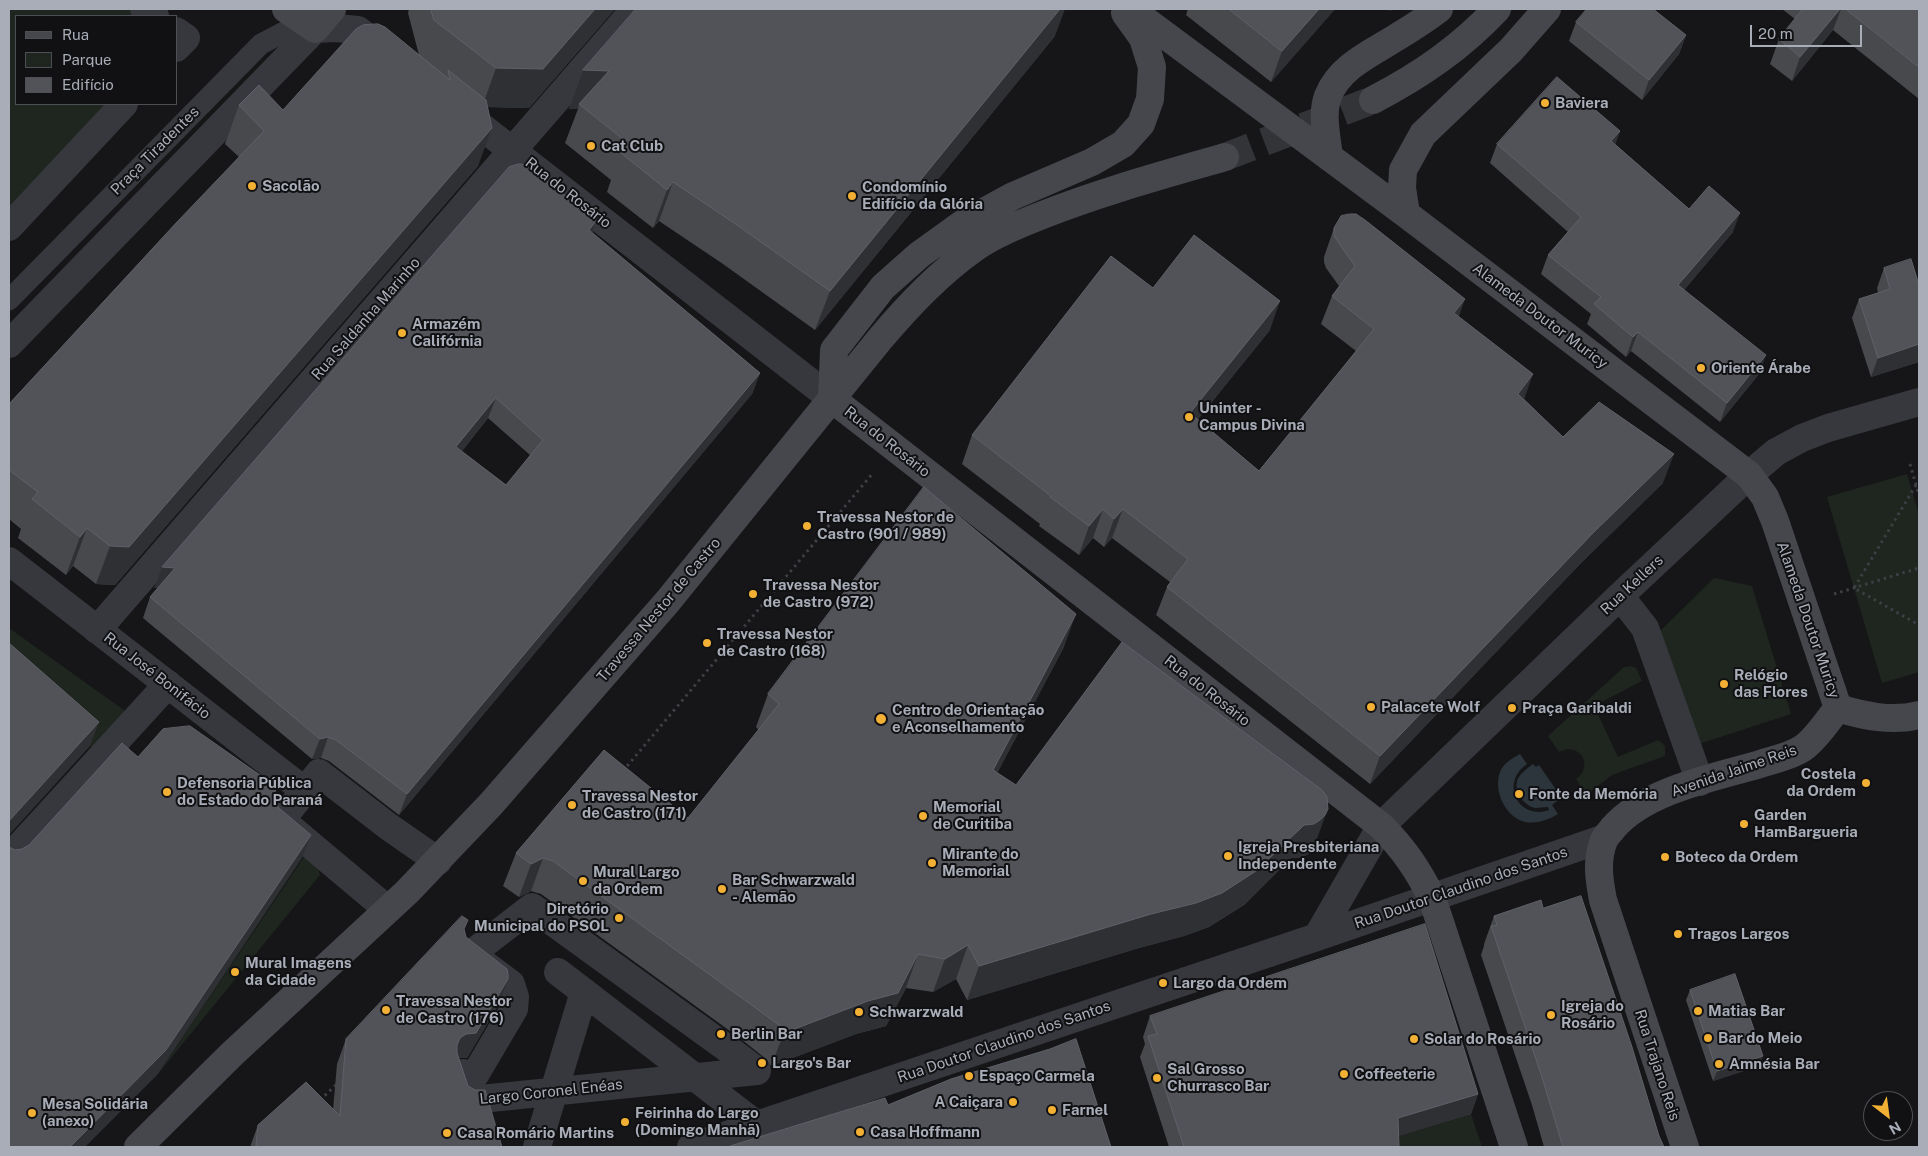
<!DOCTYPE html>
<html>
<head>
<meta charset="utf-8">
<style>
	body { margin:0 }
	#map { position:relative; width:1928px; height:1156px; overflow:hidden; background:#161618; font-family:"Public Sans",sans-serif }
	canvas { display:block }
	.frame { position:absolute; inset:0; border:10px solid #a8adb8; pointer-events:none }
	.legend { position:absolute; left:15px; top:15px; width:162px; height:90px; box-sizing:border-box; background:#111113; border:1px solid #4d4f55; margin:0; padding:6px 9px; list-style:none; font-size:15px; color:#a8adb8 }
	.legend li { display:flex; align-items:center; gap:10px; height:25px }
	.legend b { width:25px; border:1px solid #4d4f55 }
	.north { position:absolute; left:1863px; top:1091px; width:50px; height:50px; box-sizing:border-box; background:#111113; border:1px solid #4d4f55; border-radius:50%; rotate:150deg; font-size:14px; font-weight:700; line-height:20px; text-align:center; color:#a8adb8 }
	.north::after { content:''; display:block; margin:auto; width:18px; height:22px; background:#f2b134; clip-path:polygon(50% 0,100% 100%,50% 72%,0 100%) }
	.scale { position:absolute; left:1750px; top:25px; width:112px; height:22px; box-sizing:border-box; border:2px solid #a8adb8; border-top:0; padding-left:6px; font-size:15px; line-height:18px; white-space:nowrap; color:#a8adb8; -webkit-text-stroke:4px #111113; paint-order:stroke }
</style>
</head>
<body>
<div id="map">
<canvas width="1928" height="1156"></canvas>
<div class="frame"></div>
<ul class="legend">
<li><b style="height:6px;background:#45474d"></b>Rua</li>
<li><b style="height:14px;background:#1e261f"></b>Parque</li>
<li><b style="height:14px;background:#525359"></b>Edifício</li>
</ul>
<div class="north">N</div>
<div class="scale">20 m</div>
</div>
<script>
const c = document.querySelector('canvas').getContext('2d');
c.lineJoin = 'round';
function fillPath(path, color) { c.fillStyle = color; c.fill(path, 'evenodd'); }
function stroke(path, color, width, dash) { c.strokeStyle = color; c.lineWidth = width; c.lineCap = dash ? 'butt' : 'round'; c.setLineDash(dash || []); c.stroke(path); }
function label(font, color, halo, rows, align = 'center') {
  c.font = font + ' "Public Sans",sans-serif'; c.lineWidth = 4; c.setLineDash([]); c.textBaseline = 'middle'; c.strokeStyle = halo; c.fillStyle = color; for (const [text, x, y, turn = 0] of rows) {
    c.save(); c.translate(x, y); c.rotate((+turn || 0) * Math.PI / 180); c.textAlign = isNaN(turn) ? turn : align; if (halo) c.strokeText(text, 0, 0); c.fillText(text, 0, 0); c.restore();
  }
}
fillPath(new Path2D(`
	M9 9H144L155 16H16V104H124L9 227Z
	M1907 474 1919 515V672L1882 683 1827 497Z
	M1714 578 1752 586 1791 714 1699 744 1659 632Z
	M9 628 128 713 96 751 9 674Z
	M1631 666 1636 668 1642 681 1594 706 1618 757 1658 740 1665 746V756L1612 775 1586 795 1576 779C1595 766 1579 741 1559 752L1548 736 1624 667Z
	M312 845 320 875 158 1074Z
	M1471 1114 1482 1147H1390V1139Z`), '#1e261f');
fillPath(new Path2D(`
	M1520 754 1527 764C1499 783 1519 821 1549 810L1548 807C1544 807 1539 808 1536 808 1525 807 1514 792 1517 781 1519 774 1528 768 1533 764L1536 767 1539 765 1559 794 1554 797 1557 801 1552 805 1558 814C1548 820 1538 824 1525 822 1504 817 1491 786 1502 768 1506 762 1513 758 1520 754Z`), '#2c353c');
stroke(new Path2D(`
	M1225 157 1373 100`), '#333438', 28, [28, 14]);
stroke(new Path2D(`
	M1910 464 1919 495
	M1916 485 1854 588 1919 625
	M1834 594 1919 568
	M623 771 873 473
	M320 1100 337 1084`), '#3d3f44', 3, [2.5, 4]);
stroke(new Path2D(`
	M9 300 261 44 284 32 315 29`), '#37383d', 21);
stroke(new Path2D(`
	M144 9 155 16
	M176 31 186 38 176 48
	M460 110 832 399
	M9 227 124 104
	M9 344 315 29 337 28 358 30 385 51
	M9 561 305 791
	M1620 596 1645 628 1700 782
	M97 630 635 9
	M9 858 168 684
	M532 907 732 1052 757 1071 471 1100 463 1073 475 1075 514 1009 515 997 511 984 471 954Z
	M387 909 281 820 319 773 389 827 438 861
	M1317 937 1381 826 1620 596 1749 475 1776 452 1802 438 1828 428 1919 402
	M558 972 757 1125
	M537 1147 584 992
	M691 1147 1317 937 1605 838`), '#37383d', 28);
stroke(new Path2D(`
	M286 9 315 29 332 9
	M1130 9 1406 214 1749 475 1765 497 1775 521 1838 708
	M1373 100C1421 75 1460 48 1497 9
	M1329 157C1327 138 1321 114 1328 96 1340 66 1372 53 1397 37 1412 28 1426 19 1439 9
	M1406 214 1402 188 1403 170 1423 134 1511 50 1547 9
	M832 399 1381 826C1404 849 1418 870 1432 898L1514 1147
	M832 399 834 350 883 287 919 255 962 224 1013 196 1092 162 1123 144 1141 124 1150 99 1152 67 1143 38 1125 13
	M1838 708C1864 716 1892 722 1919 715
	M138 1147 232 1054 407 892 491 804 668 601 880 339C909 305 939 273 976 247 995 234 1018 225 1040 216 1100 192 1163 175 1225 157
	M1685 1147 1603 900C1599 879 1596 860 1604 840 1606 836 1610 832 1613 828 1645 791 1711 778 1757 765 1771 760 1790 757 1803 748 1817 738 1827 721 1838 708`), '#45474d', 28);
fillPath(new Path2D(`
	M409 9H615L529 108 488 107 478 166 115 585 96 584 73 566 66 575 18 538 21 529 9 519V404L239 157 225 144 239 105 283 110 419 55 408 13Z
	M1188 9H1335L1271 82 1186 15Z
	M1782 9H1919V99L1833 30 1792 81 1770 64 1779 39 1795 19Z
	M1576 22 1686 35 1679 54 1642 100 1569 41Z
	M1055 36 815 330 723 264 659 221 653 228 607 192 611 180 565 143 578 109H569L583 70Z
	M1620 131 1615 144 1689 209 1733 232 1684 290 1759 374 1720 422 1631 351 1626 357 1587 324 1591 314 1541 274 1548 255 1568 232 1490 163 1497 144Z
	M596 221 592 233 760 373 752 394 399 815 329 761 321 758 312 759 143 618 150 597 158 588H154ZM488 418 530 455 506 485 462 451Z
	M1334 228 1459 317 1524 399 1563 437 1663 483 1582 562 1370 784 1156 615 1167 587 1170 582 1112 538 1104 547 1093 538 1079 555 1039 526 1040 524 962 464 972 435 1153 288 1270 330 1198 419 1259 471 1356 351 1321 324 1332 296 1339 286 1326 268 1324 262V257Z
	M1884 268 1919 285V362L1871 377 1852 318 1859 299 1878 293 1877 288Z
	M1064 647 997 773 1016 785 1313 849 1308 854 1301 858H1291L1244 905 1209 927 1184 936 1139 948 967 1000 956 979 933 992 906 988 886 1026 856 1034 771 1066 766 1059 741 1039 541 894 531 891 519 897 503 886 516 853 688 818 759 730 756 727 768 694Z
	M1543 908 1659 1136 1664 1147H1544L1532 1105 1481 955 1484 946V944L1494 916Z
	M464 929 466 937 499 1004 467 1058H459L468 1086 502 1147H250L258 1125 333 1110 337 1064 346 1039Z
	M1690 990 1759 1066 1713 1081 1686 1000Z
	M1150 1016 1478 1094 1471 1114 1398 1136 1399 1147H1169L1140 1057 1145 1044 1143 1037Z`), '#47494d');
fillPath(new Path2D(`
	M595 9H615L529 108 482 107 496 68Z
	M1060 9H1065L1055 36 815 330 830 291Z
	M1319 9H1335L1271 82 1282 51Z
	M1390 9H1396L1389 11Z
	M1840 9H1841L1833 30 1792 81 1800 57Z
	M1686 35 1679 54 1642 100 1649 80Z
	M583 70 609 71 579 104 578 109H569Z
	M492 128 478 166 115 585 96 584 110 546Z
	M1620 131 1613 150 1611 141Z
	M673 182 659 221 653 228 667 190Z
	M1740 213 1733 232 1671 305 1678 285Z
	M596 221 589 242V230Z
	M1465 299 1455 328 1454 313Z
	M1280 301 1270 330 1180 441 1190 413Z
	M1638 332 1631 351 1626 357 1633 337Z
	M1919 344V362L1871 377 1878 358Z
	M1766 355 1759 374 1720 422 1727 403Z
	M760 373 752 394 399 815 407 794Z
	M1533 374 1523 403 1518 394Z
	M496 398 488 418 449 468 456 447Z
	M1674 454 1663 483 1582 562 1370 784 1380 756 1593 533Z
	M1103 509 1093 538 1079 555 1089 526Z
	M1123 509 1112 538 1104 547 1114 519Z
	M87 528 73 566 66 575 80 537Z
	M162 567 175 568 167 588H154Z
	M1076 614 1064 647 981 804 993 770Z
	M99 722 90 746 9 835V821Z
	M328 737 321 758 312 759 320 739Z
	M1328 809 1313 849 1308 854 1301 858H1291L1244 905 1209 927 1184 936 1139 948 967 1000 979 966 1151 914 1304 825Z
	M311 835 302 858 158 1074 85 1147H70Z
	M543 858 531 891 519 897 531 864Z
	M968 945 956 979 933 992 945 959Z
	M918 954 906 988 886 1026 856 1034 771 1066 784 1033 868 1001Z
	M508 979 499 1004 467 1058H457V1045L460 1038Z
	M1763 1056 1759 1066 1713 1081 1717 1071Z
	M1478 1094 1471 1114 1390 1139 1398 1118Z`), '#2f3033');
const building = new Path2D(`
	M431 9H595L543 69 496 68 434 20Z
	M636 9H1060L830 291 737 225 673 182 667 190 621 153 629 144 579 104 609 71 583 70Z
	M1229 9H1319L1282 51Z
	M1587 9H1653L1686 35 1649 80 1576 22Z
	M1803 9H1840L1800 57 1779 39Z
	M1846 9H1919V67Z
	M378 24 385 27 450 80 448 70 486 100 492 128 129 547 110 546 87 528 80 537 32 499 38 492 9 470V404L177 222 264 131 239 105 259 85 283 110 356 29 363 25Z
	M1557 77 1620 131 1611 141 1689 209 1709 186 1740 213 1678 285 1766 355 1727 403 1638 332 1633 337 1594 304 1601 297 1548 255 1581 217 1497 144Z
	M519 164 528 165 596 221 589 230 760 373 407 794 336 740 328 737 320 739 150 597 175 568 162 567 509 167ZM496 398 543 440 506 485 456 447Z
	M1350 214H1356L1365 220 1465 299 1454 313 1533 374 1518 394 1563 437 1599 402 1674 454 1593 533 1380 756 1167 587 1188 559 1123 509 1114 519 1103 509 1089 526 1050 497 1051 496 972 435 1111 256 1153 288 1194 235 1280 301 1190 413 1259 471 1374 329 1332 296 1355 266 1336 239 1334 234V228L1341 216Z
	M1911 259 1919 285V344L1878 358 1859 299 1890 289 1884 268Z
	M924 487 1076 614 993 770 1016 785 1122 642 1322 790 1327 797 1328 809 1325 815 1320 820 1314 824 1304 825 1256 871 1222 893 1196 903 1151 914 979 966 968 945 945 959 918 954 898 993 868 1001 784 1033 779 1025 753 1006 553 861 543 858 531 864 516 853 604 750 688 818 779 704 768 694Z
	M9 643 99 722 9 821Z
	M190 726 277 787 274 794 275 801 279 808 311 835 166 1050 70 1147H9V847L15 850 22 849 29 845 122 743 138 757 163 729Z
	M1581 896 1632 1047 1659 1136 1664 1147H1563L1542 1077 1491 926 1497 925 1494 916 1541 900 1543 908Z
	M462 916 468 920 464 929 466 937 507 969 508 974V979L476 1033 466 1034 460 1038 457 1045V1053L468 1086 475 1090H485L502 1147H254L256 1146 258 1125 306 1082 340 1116 346 1039Z
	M1425 924 1478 1094 1398 1118 1399 1147H1184L1148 1036 1157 1034 1150 1016Z
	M1735 974 1763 1056 1717 1071 1690 990Z
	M1076 1039 1111 1147H727L885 1098 888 1105 951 1079 1050 1049Z`);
fillPath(building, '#525359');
stroke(building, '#5f6168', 1);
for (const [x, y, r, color] of [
	[1545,103,5,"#f2b134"],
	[591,146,5,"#f2b134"],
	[252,186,5,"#f2b134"],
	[852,196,5,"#f2b134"],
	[402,333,5,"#f2b134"],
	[1701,368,5,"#f2b134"],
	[1189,417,5,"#f2b134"],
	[807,526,5,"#f2b134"],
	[753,594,5,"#f2b134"],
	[707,643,5,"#f2b134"],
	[1724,684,5,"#f2b134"],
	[1371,707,5,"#f2b134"],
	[1512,708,5,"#f2b134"],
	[881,719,6,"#f2b134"],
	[1866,783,5,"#f2b134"],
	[167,792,5,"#f2b134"],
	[1519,794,5,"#f2b134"],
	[572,805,5,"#f2b134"],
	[923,816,5,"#f2b134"],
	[1744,824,5,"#f2b134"],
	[1228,856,5,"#f2b134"],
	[1665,857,5,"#f2b134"],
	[932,863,5,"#f2b134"],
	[583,881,5,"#f2b134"],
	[722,889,5,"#f2b134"],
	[619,918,5,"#f2b134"],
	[1678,934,5,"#f2b134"],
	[235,972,5,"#f2b134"],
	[1163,983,5,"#f2b134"],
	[386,1010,5,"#f2b134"],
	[1698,1011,5,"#f2b134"],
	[859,1012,5,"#f2b134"],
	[1551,1015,5,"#f2b134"],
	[721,1034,5,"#f2b134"],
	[1708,1038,5,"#f2b134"],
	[1414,1039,5,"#f2b134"],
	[762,1063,5,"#f2b134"],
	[1719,1064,5,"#f2b134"],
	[1344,1074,5,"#f2b134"],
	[969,1076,5,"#f2b134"],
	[1157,1078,5,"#f2b134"],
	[1013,1102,5,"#f2b134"],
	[1052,1110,5,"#f2b134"],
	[32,1113,5,"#f2b134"],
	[625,1122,5,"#f2b134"],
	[860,1132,5,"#f2b134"],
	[447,1133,5,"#f2b134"]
]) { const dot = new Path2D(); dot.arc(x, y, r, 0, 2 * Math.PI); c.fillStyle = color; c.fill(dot); stroke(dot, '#111113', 2); }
label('bold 15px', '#a8adb8', '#111113', [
	["Baviera",1555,103],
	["Cat Club",601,146],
	["Sacolão",262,186],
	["Condomínio",862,187],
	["Edifício da Glória",862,204],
	["Armazém",412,324],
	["Califórnia",412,341],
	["Oriente Árabe",1711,368],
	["Uninter -",1199,408],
	["Campus Divina",1199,425],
	["Travessa Nestor de",817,517],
	["Castro (901 / 989)",817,534],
	["Travessa Nestor",763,585],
	["de Castro (972)",763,602],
	["Travessa Nestor",717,634],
	["de Castro (168)",717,651],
	["Relógio",1734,675],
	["das Flores",1734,692],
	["Palacete Wolf",1381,707],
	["Praça Garibaldi",1522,708],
	["Centro de Orientação",892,710],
	["e Aconselhamento",892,727],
	["Costela",1856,774,"right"],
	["da Ordem",1856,791,"right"],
	["Defensoria Pública",177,783],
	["do Estado do Paraná",177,800],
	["Fonte da Memória",1529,794],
	["Travessa Nestor",582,796],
	["de Castro (171)",582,813],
	["Memorial",933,807],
	["de Curitiba",933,824],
	["Garden",1754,815],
	["HamBargueria",1754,832],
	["Igreja Presbiteriana",1238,847],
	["Independente",1238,864],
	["Mirante do",942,854],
	["Memorial",942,871],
	["Boteco da Ordem",1675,857],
	["Mural Largo",593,872],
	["da Ordem",593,889],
	["Bar Schwarzwald",732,880],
	["- Alemão",732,897],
	["Diretório",609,909,"right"],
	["Municipal do PSOL",609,926,"right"],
	["Tragos Largos",1688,934],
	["Mural Imagens",245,963],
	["da Cidade",245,980],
	["Largo da Ordem",1173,983],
	["Travessa Nestor",396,1001],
	["de Castro (176)",396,1018],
	["Igreja do",1561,1006],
	["Rosário",1561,1023],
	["Matias Bar",1708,1011],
	["Schwarzwald",869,1012],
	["Berlin Bar",731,1034],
	["Bar do Meio",1718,1038],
	["Solar do Rosário",1424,1039],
	["Largo's Bar",772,1063],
	["Amnésia Bar",1729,1064],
	["Sal Grosso",1167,1069],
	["Churrasco Bar",1167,1086],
	["Coffeeterie",1354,1074],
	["Espaço Carmela",979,1076],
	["A Caiçara",1003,1102,"right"],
	["Mesa Solidária",42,1104],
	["(anexo)",42,1121],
	["Farnel",1062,1110],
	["Feirinha do Largo",635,1113],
	["(Domingo Manhã)",635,1130],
	["Casa Hoffmann",870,1132],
	["Casa Romário Martins",457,1133]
], 'left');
label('15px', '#a8adb8', '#111113', [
	["Praça Tiradentes",155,151,-45],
	["Rua do Rosário",568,193,38],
	["Alameda Doutor Muricy",1540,316,37],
	["Rua Saldanha Marinho",366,319,-49],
	["Rua do Rosário",887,442,38],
	["Rua Kellers",1632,585,-43],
	["Travessa Nestor de Castro",659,610,-50],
	["Alameda Doutor Muricy",1808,620,71],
	["Rua José Bonifácio",157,676,38],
	["Rua do Rosário",1207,691,38],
	["Avenida Jaime Reis",1734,771,-19],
	["Rua Doutor Claudino dos Santos",1461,888,-19],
	["Rua Doutor Claudino dos Santos",1004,1042,-19],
	["Rua Trajano Reis",1657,1065,72],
	["Largo Coronel Enéas",551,1092,-6]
]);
</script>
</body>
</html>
